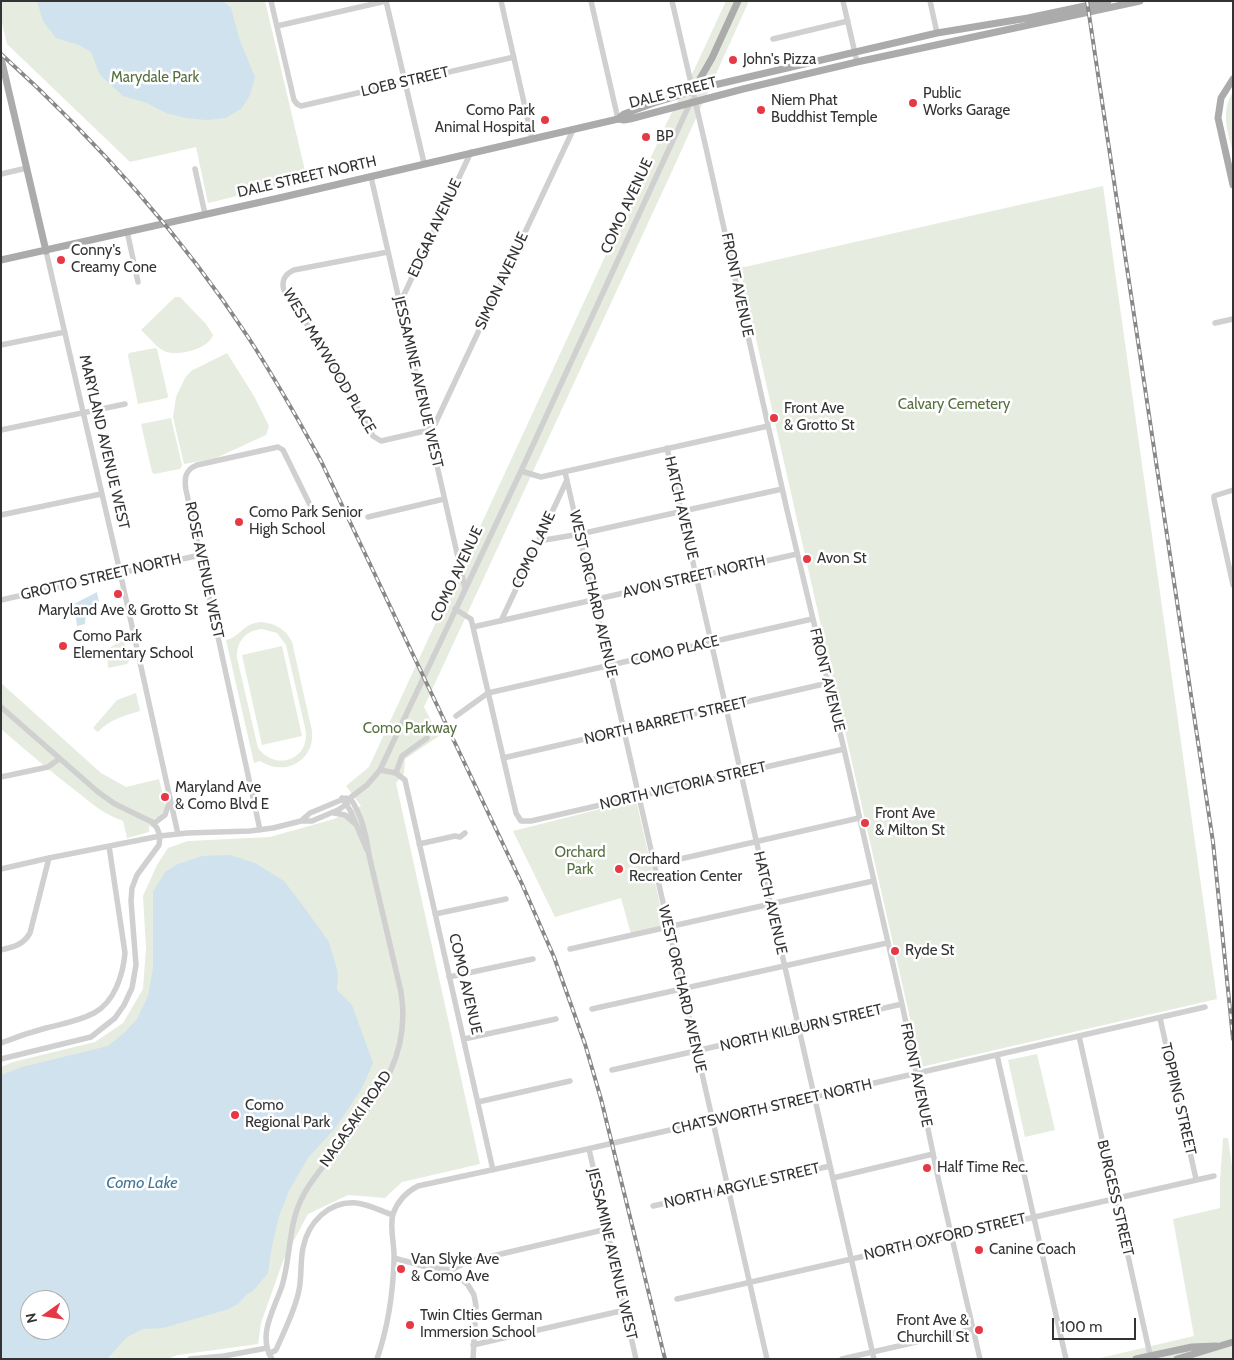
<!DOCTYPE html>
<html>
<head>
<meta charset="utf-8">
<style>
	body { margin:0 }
	#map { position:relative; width:1234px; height:1360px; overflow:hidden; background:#fff; font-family:Cabin,sans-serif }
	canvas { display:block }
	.frame { position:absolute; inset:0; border:2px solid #333; pointer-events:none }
	.north { position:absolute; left:20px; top:1290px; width:50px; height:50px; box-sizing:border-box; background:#fff; border:1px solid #adadad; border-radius:50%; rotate:257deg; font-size:14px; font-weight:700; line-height:20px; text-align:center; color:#333 }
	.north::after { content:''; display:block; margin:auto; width:18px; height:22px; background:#e63946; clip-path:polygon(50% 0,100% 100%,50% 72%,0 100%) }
	.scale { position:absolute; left:1052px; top:1318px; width:84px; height:22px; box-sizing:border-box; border:2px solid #333; border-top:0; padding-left:6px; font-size:15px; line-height:18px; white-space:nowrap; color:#333; -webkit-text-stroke:4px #fff; paint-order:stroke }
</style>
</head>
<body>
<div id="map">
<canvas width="1234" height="1360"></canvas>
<div class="frame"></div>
<div class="north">N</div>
<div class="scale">100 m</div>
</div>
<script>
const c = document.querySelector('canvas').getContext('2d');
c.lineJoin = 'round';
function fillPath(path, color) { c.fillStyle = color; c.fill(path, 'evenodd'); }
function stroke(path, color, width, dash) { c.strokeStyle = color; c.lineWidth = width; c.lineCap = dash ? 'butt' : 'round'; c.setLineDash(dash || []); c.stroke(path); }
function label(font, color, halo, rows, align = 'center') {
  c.font = font + ' Cabin,sans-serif'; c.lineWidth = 5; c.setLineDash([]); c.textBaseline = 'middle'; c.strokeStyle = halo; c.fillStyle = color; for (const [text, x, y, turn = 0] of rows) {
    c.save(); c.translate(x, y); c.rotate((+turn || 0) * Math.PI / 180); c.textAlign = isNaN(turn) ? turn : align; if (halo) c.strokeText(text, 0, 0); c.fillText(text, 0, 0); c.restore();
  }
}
fillPath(new Path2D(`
	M1 1H265L307 179 208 203 196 147 130 162 7 44 1 19Z
	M726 1H749L673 169 424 707 439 736 405 759 404 773 396 783 480 1164 402 1182 385 1198 348 1195 308 1214 283 1261 261 1323 258 1344 178 1355 167 1359H1V1067L13 1062 95 1042 123 1023 143 989 146 948 143 896 157 865 168 848 188 841 270 837 334 819 361 806 346 786 369 767 670 116 695 68ZM30 1300H60V1330H30Z
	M1233 92V153C1228 132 1220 112 1233 92Z
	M1103 186 1217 999 921 1067 740 268Z
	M175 297H180L206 324 213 335C209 349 177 357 164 351 156 347 148 336 141 330Z
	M155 348 157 349 168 396 167 398 138 404 128 356 129 353Z
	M227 353 254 396 269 426 266 435 216 458 184 464 173 417 176 397 185 378 191 371Z
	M171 418 182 465 180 469 154 474 152 472 141 424Z
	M262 622C277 624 286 630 292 642L312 731C315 761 285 777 260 761L254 763 226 640C241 637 242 623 262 622ZM262 629 277 633 286 645 306 732C308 761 275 771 258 748L237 658C236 642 246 630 262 629Z
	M124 641 129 661 127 664 108 668 107 650 118 642Z
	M282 646 302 736 262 745 242 655Z
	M1 683 101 773 126 787 159 779 166 808 159 817 155 818 149 827V832L127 838 123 821C106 815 93 805 80 794 52 773 27 751 1 729Z
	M136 693 140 711C124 716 110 719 98 732L93 728 117 700Z
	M636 800 665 926 631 934 621 898 555 917 513 831Z
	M1037 1054 1055 1130 1025 1137 1008 1060Z
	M1223 1138H1228L1232 1166V1359H1096L1194 1336 1173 1219 1220 1208V1181Z`), '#e6ecdf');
fillPath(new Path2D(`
	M37 1H223L231 8 240 41 255 77 250 95 242 108 226 118 206 120 186 118 166 113 147 103 123 96 100 75 91 52 79 45 56 38 43 21Z
	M97 592 99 602 86 608 85 624 77 626 74 604Z
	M230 855 255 863 284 881 306 910 329 942 338 973 337 990 352 1005 373 1063 362 1088 336 1127 308 1158 289 1191 279 1216 271 1251 268 1273 252 1292 247 1294 239 1303 229 1309 163 1328 143 1329 127 1337 107 1359H1V1075L22 1067 108 1046 124 1033 137 1019 148 996 153 968V892L165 872 178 864 202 856ZM30 1300H60V1330H30Z`), '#cfe2ee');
stroke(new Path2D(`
	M271 1 294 100 297 104 301 106 514 57
	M386 1 424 163
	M501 1 532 138
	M591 1 618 119
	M672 1 706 148 787 510 844 749 902 1004 939 1182 980 1359
	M843 1 857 62
	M930 1 937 33
	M277 26 386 1
	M773 39 848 21
	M195 169 205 214
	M1 174 27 168
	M371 177 465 588
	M127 231 138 282
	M46 251 120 572 178 834
	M388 252 294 270C285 274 281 281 284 290L331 360 373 436 381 441 429 430 435 424 573 130
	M400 303 471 152
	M1215 323 1233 319
	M1 345 65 332
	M1 430 125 404
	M667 448 874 1359
	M521 471 541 477 768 426
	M565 472 767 1359
	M1233 490 1214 496V499L1233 585
	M1 515 101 494
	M368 517 444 499
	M539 541 580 534 782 489
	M1 600 200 555
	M455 609 471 619 473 627 516 813 521 821H531L844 749
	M501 621 567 480
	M473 627 797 554
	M1 707 98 792 115 804 152 822 157 828 160 836 159 845 137 875 132 888 131 901 136 965 132 988 124 1005 115 1018 91 1037 1 1059
	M456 716 488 693 812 619
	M503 758 828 683
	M380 770 396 773 405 780 493 1170
	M396 773 402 756 427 738
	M1 777 48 767 59 759
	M342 798 350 810 367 850
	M334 813 345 815 354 823
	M301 821 310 813 346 798
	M153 824 165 815 169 803
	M260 830 186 490C184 478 185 470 197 465L278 447 283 450 312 509
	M419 844 455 836 460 837 465 833
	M654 865 859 818
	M1 869 49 858 160 836 187 833 250 831 273 828 301 821H312L338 810 347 804 350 798 367 785 380 770 521 471 691 101
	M435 914 506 899
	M570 949 873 881
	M1 950C14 947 23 945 30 933L49 858
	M449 977 533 959
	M592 1009 887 943
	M1160 1018 1196 1179
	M1079 1036 1151 1359
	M464 1039 556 1019
	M1 1043C16 1037 31 1032 46 1028 62 1024 79 1021 94 1013 115 1002 123 974 125 953L109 846
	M997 1055 1066 1359
	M612 1070 902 1004
	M478 1102 570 1081
	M589 1149 636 1359
	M833 1178 933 1154
	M653 1206 830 1166
	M394 1258 423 1266 451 1270 468 1285 474 1295 476 1306 473 1359
	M451 1270 467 1262 607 1229
	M677 1299 1214 1176
	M473 1345 625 1310
	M269 1354 276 1350C284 1331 295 1311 299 1290 302 1276 300 1262 303 1248 308 1222 329 1201 356 1203 368 1204 381 1211 393 1215
	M190 1359 224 1356 267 1348
	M272 1359C257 1335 274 1310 282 1286 291 1257 288 1225 302 1198 308 1185 317 1174 326 1163 367 1108 413 1066 401 992L369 855C366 835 362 815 350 798
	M377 1359C388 1327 393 1293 394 1260 395 1245 389 1228 393 1214 398 1200 406 1192 418 1186L583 1150 1205 1007
	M842 1359 973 1329`), '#d0d0d0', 5.5);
stroke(new Path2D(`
	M1 58 46 251
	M1233 79 1221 98 1218 118 1233 185
	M693 91 712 58 738 1
	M618 119 624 114 654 103 710 86 937 33 1028 18 1108 1
	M1 260 279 198 618 119 624 120 630 119 743 89 857 62 1140 1
	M1136 1359 1192 1347 1216 1346
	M1177 1359 1233 1342`), '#ababab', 7);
const rail = new Path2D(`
	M1087 1 1213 842 1233 1039
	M1 54C94 138 179 232 248 337 274 377 298 419 321 461L522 884 554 957 585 1044 601 1099 665 1359`);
stroke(rail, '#888', 4);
stroke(rail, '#fff', 2, [5.5]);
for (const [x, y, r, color] of [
	[733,60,5,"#e63946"],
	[913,103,5,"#e63946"],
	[761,110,5,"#e63946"],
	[545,120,5,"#e63946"],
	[646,137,5,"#e63946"],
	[61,260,5,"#e63946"],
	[774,418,5,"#e63946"],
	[239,522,5,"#e63946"],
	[807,559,5,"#e63946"],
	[118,594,5,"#e63946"],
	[63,646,5,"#e63946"],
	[165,797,5,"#e63946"],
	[865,823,5,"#e63946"],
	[619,869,5,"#e63946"],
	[895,951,5,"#e63946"],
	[235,1115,5,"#e63946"],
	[927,1168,5,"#e63946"],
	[979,1250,5,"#e63946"],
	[401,1269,5,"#e63946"],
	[410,1325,5,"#e63946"],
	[979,1330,5,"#e63946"]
]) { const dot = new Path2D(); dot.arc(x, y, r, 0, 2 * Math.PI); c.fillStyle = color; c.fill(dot); stroke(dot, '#fff', 2); }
label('15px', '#333', '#fff', [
	["John's Pizza",743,60],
	["Public",923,94],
	["Works Garage",923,111],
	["Niem Phat",771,101],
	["Buddhist Temple",771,118],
	["Como Park",535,111,"right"],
	["Animal Hospital",535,128,"right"],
	["BP",656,137],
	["Conny's",71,251],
	["Creamy Cone",71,268],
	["Front Ave",784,409],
	["& Grotto St",784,426],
	["Como Park Senior",249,513],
	["High School",249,530],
	["Avon St",817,559],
	["Maryland Ave & Grotto St",118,611,"center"],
	["Como Park",73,637],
	["Elementary School",73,654],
	["Maryland Ave",175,788],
	["& Como Blvd E",175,805],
	["Front Ave",875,814],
	["& Milton St",875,831],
	["Orchard",629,860],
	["Recreation Center",629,877],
	["Ryde St",905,951],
	["Como",245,1106],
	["Regional Park",245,1123],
	["Half Time Rec.",937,1168],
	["Canine Coach",989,1250],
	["Van Slyke Ave",411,1260],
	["& Como Ave",411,1277],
	["Twin CIties German",420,1316],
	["Immersion School",420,1333],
	["Front Ave &",969,1321,"right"],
	["Churchill St",969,1338,"right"]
], 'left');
label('15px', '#56703f', '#fff', [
	["Marydale Park",155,78],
	["Calvary Cemetery",954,405],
	["Como Parkway",410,729],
	["Orchard",580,853],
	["Park",580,870]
]);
label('15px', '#333', '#fff', [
	["LOEB STREET",405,82,-13],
	["DALE STREET",673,93,-14],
	["DALE STREET NORTH",307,177,-13],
	["COMO AVENUE",627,206,-65],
	["EDGAR AVENUE",435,228,-65],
	["SIMON AVENUE",502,281,-65],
	["FRONT AVENUE",737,285,78],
	["WEST MAYWOOD PLACE",329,361,59],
	["JESSAMINE AVENUE WEST",418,382,77],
	["MARYLAND AVENUE WEST",104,442,77],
	["HATCH AVENUE",681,508,77],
	["COMO LANE",534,550,-65],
	["ROSE AVENUE WEST",204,570,78],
	["COMO AVENUE",457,574,-65],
	["GROTTO STREET NORTH",101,577,-13],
	["AVON STREET NORTH",694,577,-13],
	["WEST ORCHARD AVENUE",593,594,77],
	["COMO PLACE",675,651,-13],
	["FRONT AVENUE",827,680,76],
	["NORTH BARRETT STREET",666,721,-13],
	["NORTH VICTORIA STREET",683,786,-13],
	["HATCH AVENUE",770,903,77],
	["COMO AVENUE",465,984,77],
	["WEST ORCHARD AVENUE",682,989,77],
	["NORTH KILBURN STREET",801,1028,-13],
	["FRONT AVENUE",916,1075,78],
	["TOPPING STREET",1178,1099,77],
	["CHATSWORTH STREET NORTH",772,1107,-13],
	["NAGASAKI ROAD",356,1119,-55],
	["NORTH ARGYLE STREET",742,1186,-13],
	["BURGESS STREET",1115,1198,77],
	["NORTH OXFORD STREET",945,1237,-13],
	["JESSAMINE AVENUE WEST",612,1254,77]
]);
label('italic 16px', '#3f7597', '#fff', [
	["Como Lake",142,1183]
]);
</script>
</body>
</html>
